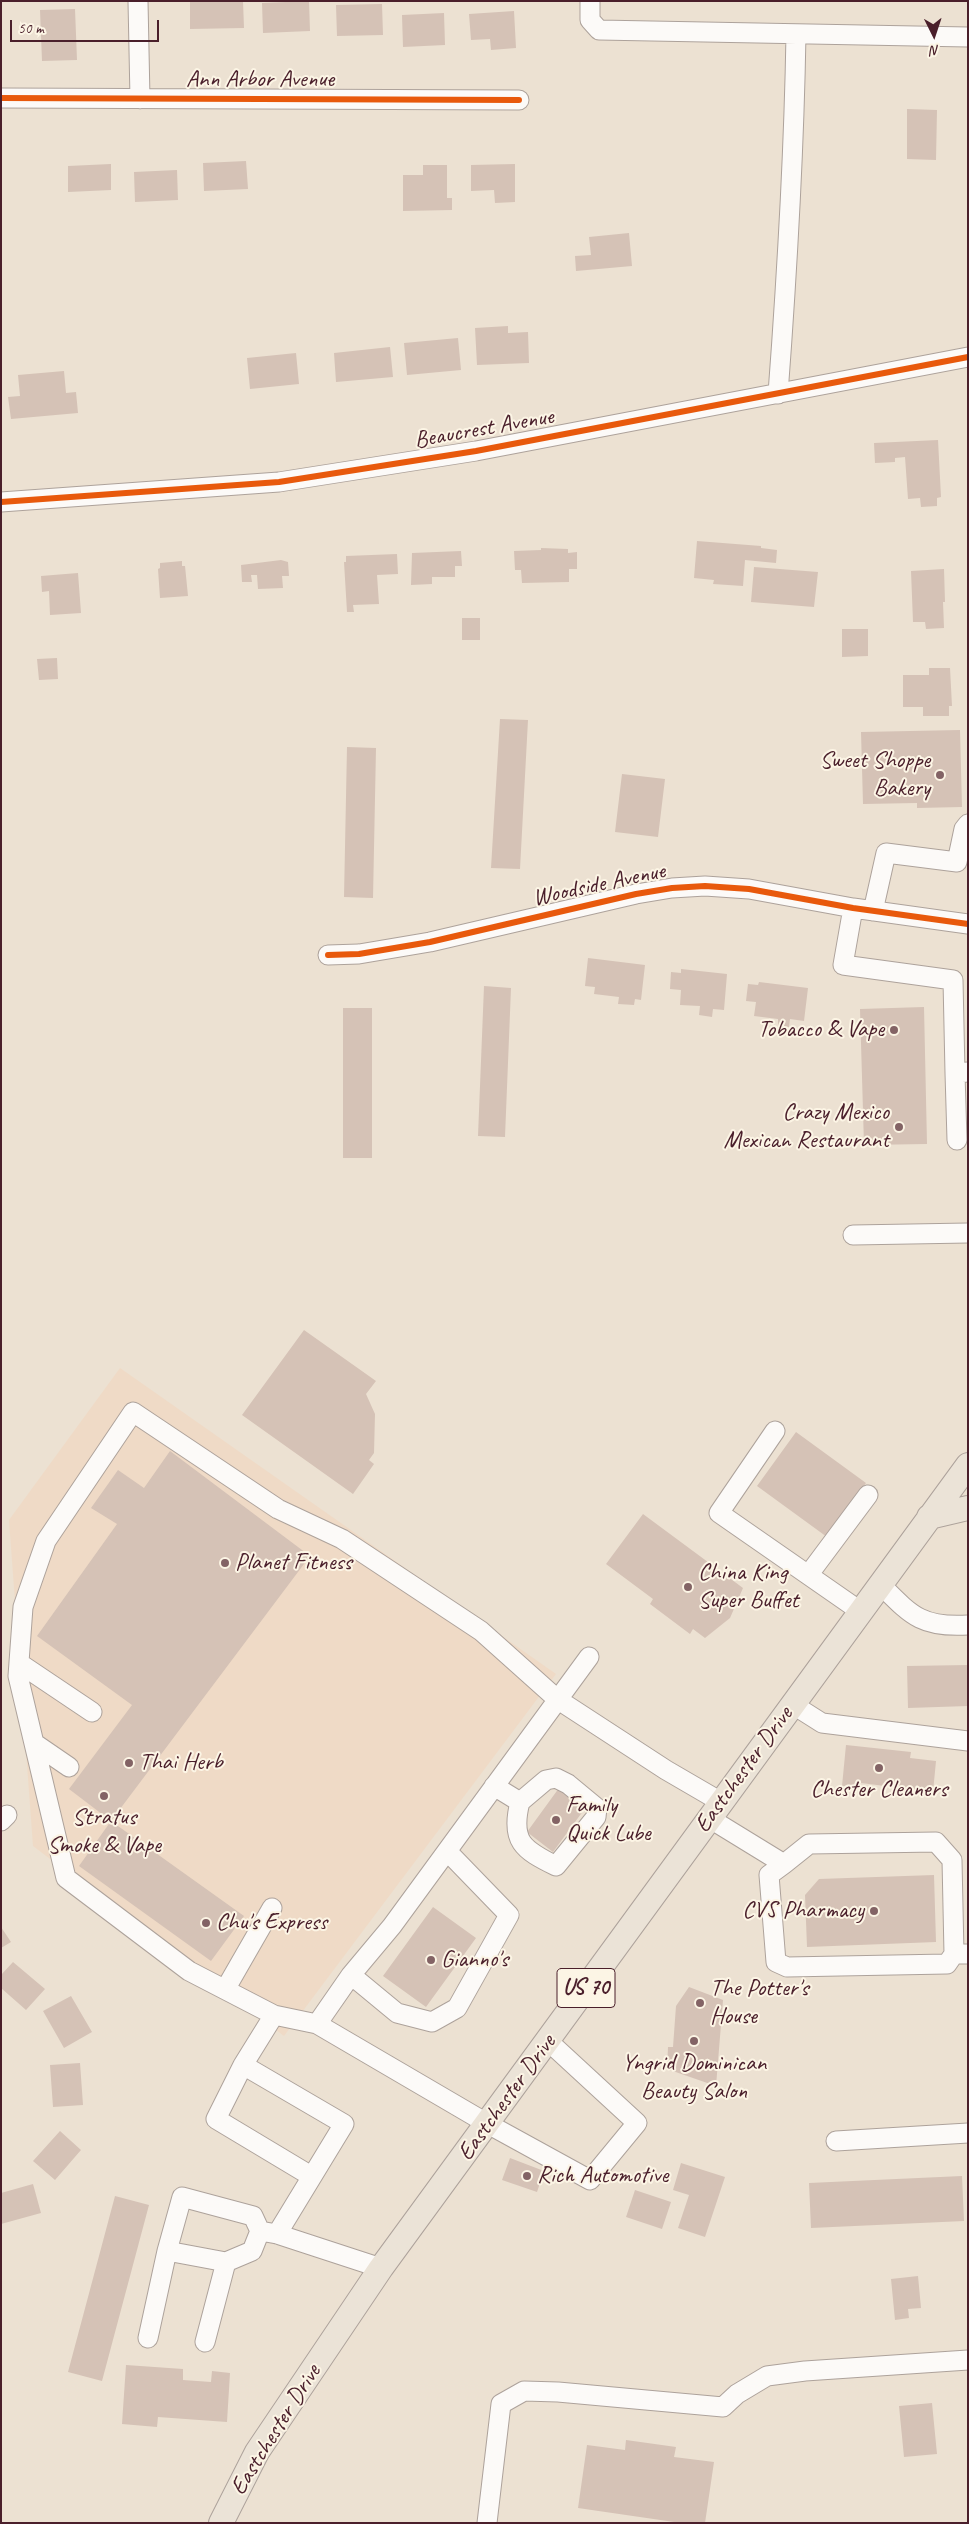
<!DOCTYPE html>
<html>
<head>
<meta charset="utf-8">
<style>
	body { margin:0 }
	#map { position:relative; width:969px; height:2524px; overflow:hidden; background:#ece1d2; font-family:Caveat,sans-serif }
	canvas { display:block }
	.frame { position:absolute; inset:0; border:2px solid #4a1f2b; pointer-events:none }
	.north { position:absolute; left:909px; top:10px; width:50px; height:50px; -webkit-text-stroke:4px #fcf5e5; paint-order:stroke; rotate:176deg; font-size:14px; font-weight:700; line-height:20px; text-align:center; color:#4a1f2b }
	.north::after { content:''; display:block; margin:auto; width:18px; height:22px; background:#4a1f2b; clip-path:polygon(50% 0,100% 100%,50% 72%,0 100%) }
	.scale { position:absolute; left:10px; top:20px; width:149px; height:22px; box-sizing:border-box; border:2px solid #4a1f2b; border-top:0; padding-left:6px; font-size:15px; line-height:18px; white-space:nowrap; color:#4a1f2b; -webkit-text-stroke:4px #fcf5e5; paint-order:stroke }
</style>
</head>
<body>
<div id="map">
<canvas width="969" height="2524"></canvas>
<div class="frame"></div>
<div class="north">N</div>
<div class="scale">50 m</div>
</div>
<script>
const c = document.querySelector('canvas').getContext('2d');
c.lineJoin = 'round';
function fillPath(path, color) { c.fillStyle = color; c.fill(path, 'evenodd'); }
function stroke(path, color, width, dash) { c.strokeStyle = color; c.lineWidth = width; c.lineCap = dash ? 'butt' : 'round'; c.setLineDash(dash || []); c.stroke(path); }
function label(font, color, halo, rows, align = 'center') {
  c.font = font + ' Caveat,sans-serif'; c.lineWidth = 4; c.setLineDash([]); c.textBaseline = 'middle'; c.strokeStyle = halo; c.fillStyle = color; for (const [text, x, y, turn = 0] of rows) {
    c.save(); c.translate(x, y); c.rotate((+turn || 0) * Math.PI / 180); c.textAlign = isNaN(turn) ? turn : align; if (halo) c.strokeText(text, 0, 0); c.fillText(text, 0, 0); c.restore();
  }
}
fillPath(new Path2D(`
	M120 1368 556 1674 284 2036 33 1846 9 1520Z`), '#efdac6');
fillPath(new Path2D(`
	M190 1H243L244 28 190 29Z
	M309 1 310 31 263 33 262 3Z
	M382 4 383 35 337 36 336 5Z
	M75 9 77 60 42 61 40 10Z
	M514 11 516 48 491 50 490 39 471 40 469 14Z
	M444 13 445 45 403 47 402 15Z
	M907 109 937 110 936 160 907 159Z
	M246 161 248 189 204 191 203 163Z
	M111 164V190L68 192V166Z
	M515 164V202L495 203 494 190 471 191V165Z
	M423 165H447V198H452V210L403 211V175H423Z
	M177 170 178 200 135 202 134 172Z
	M629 233 632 266 576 271 575 256 591 255 589 237Z
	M508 326V333L528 332 529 363 477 365 475 328Z
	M458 338 461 370 407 375 404 343Z
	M390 347 393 377 336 382 334 353Z
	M296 353 299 384 250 389 247 358Z
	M64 371 66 393 76 392 78 413 11 419 8 397 20 396 18 375Z
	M938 440 941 497 937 498V506L921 507 920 498 908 499 905 457 895 458V462L875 463 874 443Z
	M697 541 761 546V548L777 550 776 563 745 560 743 586 713 584 714 580 694 578Z
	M541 548 568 549V553L577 552V569H569V582L522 583 521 570H515L514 551 541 550Z
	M461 551 462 566H455V577H432V584L411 585 412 553Z
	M397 554 398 574 377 575 379 604 353 605 354 612H347L344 562H346V556Z
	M281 560 288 562 289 576H282L283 588 258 589 257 575H251L252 582H242L241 565Z
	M182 561V566H185L188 596 160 598 158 569 160 568V563Z
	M754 567 818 572 814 607 751 602Z
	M944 569 945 602H943L944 628 926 629 925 622H913L911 571Z
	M78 573 81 613 50 615 49 591 42 592 41 576Z
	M462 618H480V640H462Z
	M842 629H868V656L842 657Z
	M57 658 58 679 39 680 37 659Z
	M929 668H950L952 706H949V716H923V707H903V675H929Z
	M500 719 528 720 520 869 491 868Z
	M960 730 962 807 917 808V803L863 804 861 732Z
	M347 747 376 748 373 898 344 897Z
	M622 774 665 779 658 837 615 832Z
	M588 958 645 965 641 1000 635 999 634 1005 618 1004 619 997 594 994 595 987 585 986Z
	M681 969 727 974 724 1010 713 1009 712 1017 699 1015 700 1006 680 1005 681 990 670 989 671 972 681 973Z
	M759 982 808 988 804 1021 790 1019 789 1027 778 1026V1019L754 1016 756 1002 746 1001 748 984 758 985Z
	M484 986 511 988 505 1137 478 1136Z
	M924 1007 927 1144 864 1145 860 1009Z
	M343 1008H372V1158H343Z
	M304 1330 376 1381 366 1394 375 1414 374 1453 369 1460 374 1464 353 1494 242 1415Z
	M796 1432 866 1483 827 1537 757 1486Z
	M170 1451 310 1556 111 1821 69 1789 132 1705 37 1636 117 1524 91 1508 118 1470 144 1488Z
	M643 1514 743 1588 730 1618 705 1638 693 1629 690 1634 650 1604 653 1599 606 1564Z
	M968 1665V1706L908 1708 907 1666Z
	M846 1745 911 1752 910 1758 936 1761 933 1792 861 1783 860 1788 842 1786Z
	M559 1788 586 1807 553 1852 527 1832Z
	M111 1821 244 1916 211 1961 79 1866Z
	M934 1875 936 1942 807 1947 805 1895 819 1879Z
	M433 1907 476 1938 426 2007 383 1976Z
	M1 1927 11 1942 1 1948Z
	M13 1962 45 1989 26 2010 1 1988V1975Z
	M689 1987 723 2000 716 2086 667 2069 668 2047H673L676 2006Z
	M71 1996 92 2032 64 2048 43 2011Z
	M80 2063 83 2105 53 2107 50 2065Z
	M60 2131 81 2150 55 2180 33 2161Z
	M510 2158 544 2171 537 2192 502 2180Z
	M681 2163 725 2177 705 2237 678 2228 689 2195 673 2190Z
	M962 2176 964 2221 811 2228 809 2183Z
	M33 2184 41 2213 1 2224V2193Z
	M635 2190 671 2202 662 2229 626 2217Z
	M115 2196 149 2205 102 2381 68 2372Z
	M918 2276 921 2308 908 2309 909 2318 895 2320 891 2279Z
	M126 2365 183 2369V2380L211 2382 212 2371 230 2373 227 2422 158 2417 157 2427 122 2424Z
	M932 2403 937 2454 904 2457 899 2406Z
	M626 2440 676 2447 674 2457 714 2462 705 2523H681L578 2508 587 2445 625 2450Z`), '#d5c2b6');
const minor = new Path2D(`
	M138 1 140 99
	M590 1V20L599 30 968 37
	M1 98 519 100
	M778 394C787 274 794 154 796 34
	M1 502 279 482 476 451 968 357
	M853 908 843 965 953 980 955 1073 968 1072
	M873 911 886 853 957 862 964 829 968 824
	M328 955 359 954 430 942 636 894 672 888 705 886 749 889 853 908 968 924
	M955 1073 957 1140
	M853 1235 968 1233
	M775 1431 719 1513 860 1611
	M809 1574 868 1495
	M880 1584C911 1615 921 1628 968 1625
	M19 1663 92 1712
	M792 1704 822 1723 968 1741
	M34 1743 69 1767
	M494 1786 520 1802C510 1841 523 1850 556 1866L596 1817 597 1808 568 1784 556 1778 546 1780 520 1802
	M709 1818 784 1864 809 1844 936 1842 952 1860 954 1954H968
	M1 1821 7 1815
	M784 1864 769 1875 776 1962 787 1967 947 1964 954 1954
	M351 1975 397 2013 432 2022 457 2008 509 1915 447 1851
	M226 1988 272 1908
	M274 2015 243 2065 216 2119 311 2176
	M317 2024 274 2015 189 1971 66 1878 18 1676 23 1607 46 1541 133 1412 278 1509 342 1539 481 1631 557 1699 666 1770 721 1802
	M548 2041 637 2123 590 2180 488 2124 317 2024 351 1975 392 1926 589 1657
	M243 2065 344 2124 277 2234
	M836 2141 968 2133
	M167 2251 226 2262 252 2251 260 2231
	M148 2338 167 2251 182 2197 253 2216 260 2231 277 2234 381 2268
	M205 2342 226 2262
	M487 2523 501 2404 524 2391 558 2392 723 2407 737 2394 767 2376 805 2371 968 2360`);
const major = new Path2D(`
	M929 1517 968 1508
	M221 2523 257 2452 381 2268 968 1465`);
stroke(minor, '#ada29b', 21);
stroke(major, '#ada29b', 26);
stroke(minor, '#fcfaf8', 19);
stroke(major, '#ebe3d7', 24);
stroke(new Path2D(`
	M1 98 519 100
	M1 502 279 482 476 451 968 357
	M328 955 359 954 430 942 636 894 672 888 705 886 749 889 853 908 968 924`), '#e8590c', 6);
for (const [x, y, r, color] of [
	[940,775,5,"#836365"],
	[894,1030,5,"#836365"],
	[899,1127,5,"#836365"],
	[225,1563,5,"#836365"],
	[688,1587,5,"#836365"],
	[129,1763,5,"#836365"],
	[879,1768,5,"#836365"],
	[104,1796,5,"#836365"],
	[556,1820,5,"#836365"],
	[874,1911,5,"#836365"],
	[206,1923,5,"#836365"],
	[431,1960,5,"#836365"],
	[700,2003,5,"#836365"],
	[694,2041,5,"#836365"],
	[527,2176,5,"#836365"]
]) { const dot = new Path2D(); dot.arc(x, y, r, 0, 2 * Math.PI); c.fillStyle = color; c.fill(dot); stroke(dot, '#fcf5e5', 2); }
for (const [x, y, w] of [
	[586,1988,58]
]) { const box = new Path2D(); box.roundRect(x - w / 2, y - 19.5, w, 39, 4); c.fillStyle = '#fcf5e5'; c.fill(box); stroke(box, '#4a1f2b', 1); }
label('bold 22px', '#4a1f2b', null, [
	["US 70",586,1988]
]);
label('24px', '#4a1f2b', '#fcf5e5', [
	["Ann Arbor Avenue",260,80],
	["Beaucrest Avenue",484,429,-10],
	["Woodside Avenue",599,885,-12],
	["Eastchester Drive",744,1770,-54],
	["Eastchester Drive",507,2098,-54],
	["Eastchester Drive",276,2430,-58]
]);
label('24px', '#4a1f2b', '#fcf5e5', [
	["Sweet Shoppe",930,761,"right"],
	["Bakery",930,789,"right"],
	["Tobacco & Vape",884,1030,"right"],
	["Crazy Mexico",889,1113,"right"],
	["Mexican Restaurant",889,1141,"right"],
	["Planet Fitness",235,1563],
	["China King",698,1573],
	["Super Buffet",698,1601],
	["Thai Herb",139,1763],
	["Chester Cleaners",879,1790,"center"],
	["Family",566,1806],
	["Quick Lube",566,1834],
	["Stratus",104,1818,"center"],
	["Smoke & Vape",104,1846,"center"],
	["CVS Pharmacy",864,1911,"right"],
	["Chu's Express",216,1923],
	["Gianno's",441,1960],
	["The Potter's",710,1989],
	["House",710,2017],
	["Yngrid Dominican",694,2064,"center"],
	["Beauty Salon",694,2092,"center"],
	["Rich Automotive",537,2176]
], 'left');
</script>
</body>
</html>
